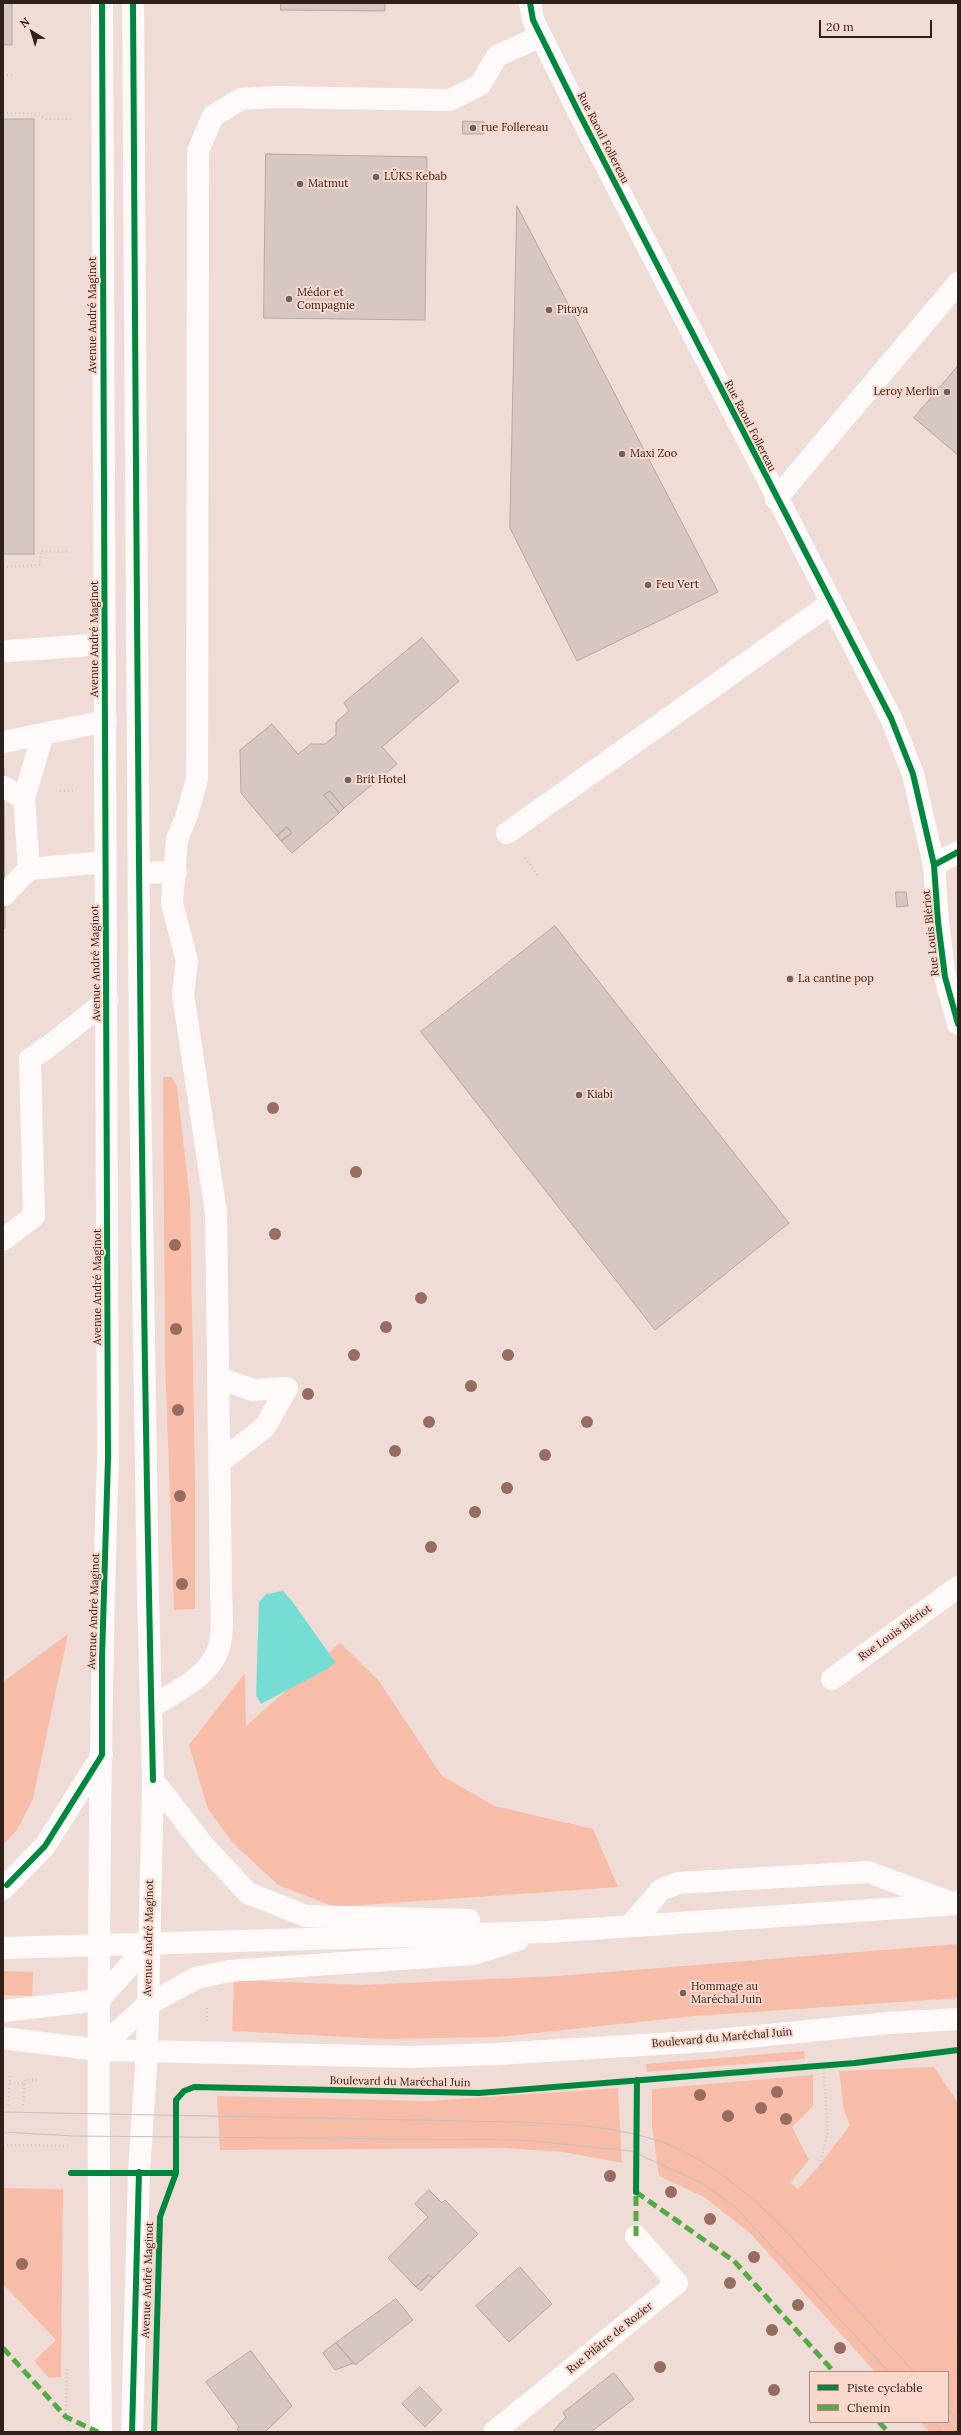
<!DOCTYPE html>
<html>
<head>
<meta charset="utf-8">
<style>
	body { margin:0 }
	#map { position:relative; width:961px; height:2435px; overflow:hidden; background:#f0dcd6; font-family:Lora,serif }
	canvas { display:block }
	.frame { position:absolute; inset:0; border:4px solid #2d211c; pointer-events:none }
	.legend { position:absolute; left:809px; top:2371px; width:140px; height:52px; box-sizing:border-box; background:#fad7cb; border:1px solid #a88e85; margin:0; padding:5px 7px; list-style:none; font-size:12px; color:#2d211c }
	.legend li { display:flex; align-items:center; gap:8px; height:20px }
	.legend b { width:20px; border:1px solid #a88e85 }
	.north { position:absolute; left:12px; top:12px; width:40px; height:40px; -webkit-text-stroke:3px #fad7cb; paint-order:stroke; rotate:322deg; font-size:11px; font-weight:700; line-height:16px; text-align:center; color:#2d211c }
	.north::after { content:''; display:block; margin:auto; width:14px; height:18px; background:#2d211c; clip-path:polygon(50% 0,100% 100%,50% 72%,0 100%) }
	.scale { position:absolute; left:819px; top:20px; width:113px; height:18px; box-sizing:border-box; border:2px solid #2d211c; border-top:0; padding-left:5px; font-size:12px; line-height:14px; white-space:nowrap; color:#2d211c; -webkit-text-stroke:3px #fad7cb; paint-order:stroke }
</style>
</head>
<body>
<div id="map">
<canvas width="961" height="2435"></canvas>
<div class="frame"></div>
<ul class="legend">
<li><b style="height:5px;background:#00873e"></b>Piste cyclable</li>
<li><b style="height:5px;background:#54aa43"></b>Chemin</li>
</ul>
<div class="north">N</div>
<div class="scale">20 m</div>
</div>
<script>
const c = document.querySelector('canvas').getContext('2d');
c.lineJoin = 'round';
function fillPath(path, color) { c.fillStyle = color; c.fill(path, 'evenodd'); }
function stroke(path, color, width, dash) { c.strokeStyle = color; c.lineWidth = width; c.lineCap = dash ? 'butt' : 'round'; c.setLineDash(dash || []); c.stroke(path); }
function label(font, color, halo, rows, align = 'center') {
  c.font = font + ' Lora,serif'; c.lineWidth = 4; c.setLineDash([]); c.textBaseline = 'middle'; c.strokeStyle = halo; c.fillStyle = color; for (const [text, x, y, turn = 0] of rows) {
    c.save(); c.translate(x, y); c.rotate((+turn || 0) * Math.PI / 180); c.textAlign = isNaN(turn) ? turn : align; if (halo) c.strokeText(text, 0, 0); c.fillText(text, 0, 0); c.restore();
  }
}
fillPath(new Path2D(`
	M163 1077H172L177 1087 190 1200 195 1477V1609L174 1610 165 1360Z
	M68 1634 33 1799 17 1830 3 1845V1682Z
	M340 1643 379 1681 442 1776 495 1806 593 1829 618 1887 335 1907 278 1885 233 1843 208 1809 189 1745 245 1673 246 1726Z
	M958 1944V1998L695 2016 498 2037 385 2039 232 2031 234 1980 361 1985 558 1976Z
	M3 1971 33 1972 32 1996 3 1995Z
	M804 2051 805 2059 647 2072 646 2064Z
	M934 2067 958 2103V2432H929L920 2422H948V2372H875L750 2233 704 2197 659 2176 652 2127V2089L813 2075V2106L792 2127 809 2160 790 2183 798 2189 819 2166 850 2125 844 2110 839 2071Z
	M618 2088 622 2163 563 2152 503 2148 220 2150 217 2096 429 2101Z
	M3 2188 63 2189 61 2377 49 2378 34 2361 56 2340 3 2284Z`), '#f8bda8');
fillPath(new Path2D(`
	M283 1591 292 1601 335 1662 329 1668 261 1704 256 1695 259 1602 266 1594Z`), '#76ddd5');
const building = new Path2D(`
	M3 3H12V45H3Z
	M281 3H385V11L281 10Z
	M3 119H34V554H3Z
	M463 121 484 122V134H463Z
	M266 154 427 157 425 320 264 318Z
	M517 206 718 592 577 661 510 528Z
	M958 366V455L914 418Z
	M422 638 459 681 382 747 397 764 344 808 330 791 324 795 339 813 292 853 281 841 292 833 287 827 277 836 241 793 240 750 272 724 298 754 311 744H325L336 735V722L349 711 344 703Z
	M4 768 5 928 3 929V768Z
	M330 791 344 808 339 813 324 795Z
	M287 827 292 833 281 841 277 836Z
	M896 892H906L908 906 897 907Z
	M555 926 789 1223 655 1330 421 1032Z
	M429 2190 442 2203 445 2200 478 2234 433 2278 429 2275 416 2287 388 2258 428 2217 415 2204Z
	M520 2267 552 2304 509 2342 476 2306Z
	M429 2275 433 2278 421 2291 416 2287Z
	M396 2299 413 2320 355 2365 336 2343Z
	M336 2343 354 2363 335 2370 323 2353Z
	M251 2351 292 2406 265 2432H239L237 2429 239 2427 206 2382Z
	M614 2373 634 2399 591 2432H552L566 2417 563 2413Z
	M420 2387 442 2410 425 2427 402 2404Z`);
fillPath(building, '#d6c7c2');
stroke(building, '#b6a7a2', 1);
stroke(new Path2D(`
	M3 75H15
	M3 113 36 114 47 119H71
	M3 567 40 565 41 551 70 552
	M60 791H75
	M525 858 539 877
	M207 2021V2008
	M823 2065 828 2131 818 2174 849 2233 942 2334 958 2342
	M10 2083H25
	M8 2105 10 2075
	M23 2105 25 2080H37
	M3 2145 68 2146
	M67 2369 66 2417 68 2428`), '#d1ccca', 2.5, [1, 3]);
stroke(new Path2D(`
	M530 3 533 20 580 115 891 718 913 774 934 865
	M776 499 958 283
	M8 651 105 644
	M3 742 106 721
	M3 787 24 798 29 869 4 895
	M24 798 43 734
	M507 833 831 603
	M958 852 934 865 938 922 945 977 958 1024
	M29 869 105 862
	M140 873 176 872
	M3 1240 34 1216 30 1059 48 1047 107 1000
	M218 1378 253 1390 287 1388
	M220 1462 265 1427 287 1388
	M832 1679 958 1587
	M151 1707C175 1692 211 1676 219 1647 224 1630 221 1606 221 1588L216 1213 183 994 187 961 172 903 177 839 187 815 197 779 198 151 213 116 241 99 277 97 450 100 480 85 497 56 541 36
	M630 1926 661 1890 678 1883 868 1872 955 1904 957 1902
	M494 2432 677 2283 636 2236`), '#fdfaf9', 22);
stroke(new Path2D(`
	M153 1780 204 1846 248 1893 306 1916 469 1920
	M3 1889 45 1846 102 1755
	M3 1948 546 1932 958 1904
	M3 2011 99 2000 148 1945
	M3 2038 98 2050 410 2057 496 2054 707 2041 889 2023 958 2019
	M98 2050 147 2005 196 1978 229 1971 473 1954 518 1940
	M101 2432C97 2107 97 1783 108 1458L102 3
	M132 2432 139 2172 147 2051 153 1780 148 1597 140 1079 133 3`), '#fdfaf9', 22);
stroke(new Path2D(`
	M3 2112 516 2122C569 2124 625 2126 674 2147 735 2174 781 2225 824 2273 854 2306 884 2339 914 2372
	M3 2132 73 2136 521 2140 631 2151 700 2182 734 2206 889 2372
	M948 2410 958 2421
	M934 2422 943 2432`), '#c6c0be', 1);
stroke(new Path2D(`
	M636 2192 734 2261 834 2372
	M636 2236V2192
	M3 2348 66 2417 98 2432
	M879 2422 888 2432`), '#54aa43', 5, [10, 5]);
stroke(new Path2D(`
	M133 3C137 595 139 1188 153 1780
	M530 3 533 20 580 115 891 718 913 774 934 865
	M958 852 934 865 938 922 945 977 958 1024
	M7 1885 45 1846 102 1755V1658L108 1458 102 3
	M71 2173H176
	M636 2192 637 2080
	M132 2432 139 2172
	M154 2432 160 2217 176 2173V2100L184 2091 194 2087 479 2093 855 2063 958 2050`), '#00873e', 6);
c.fillStyle = '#966d60';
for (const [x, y] of [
	[273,1108],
	[356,1172],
	[275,1234],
	[175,1245],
	[421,1298],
	[386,1327],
	[176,1329],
	[354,1355],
	[508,1355],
	[471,1386],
	[308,1394],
	[178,1410],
	[429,1422],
	[587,1422],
	[395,1451],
	[545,1455],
	[507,1488],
	[180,1496],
	[475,1512],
	[431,1547],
	[182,1584],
	[777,2092],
	[700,2095],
	[761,2108],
	[728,2116],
	[786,2119],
	[610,2176],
	[671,2192],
	[710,2219],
	[754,2257],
	[22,2264],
	[730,2283],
	[798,2305],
	[772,2330],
	[840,2348],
	[660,2367],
	[774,2390]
]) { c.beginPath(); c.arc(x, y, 6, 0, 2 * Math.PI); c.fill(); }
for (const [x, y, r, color] of [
	[473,128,4,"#71625d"],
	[376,177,4,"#71625d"],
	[300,184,4,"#71625d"],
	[289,299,4,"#71625d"],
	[549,310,4,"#71625d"],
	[947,392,4,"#71625d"],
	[622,454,4,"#71625d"],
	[648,585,4,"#71625d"],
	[348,780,4,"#71625d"],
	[790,979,4,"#71625d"],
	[579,1095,4,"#71625d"],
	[683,1993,4,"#71625d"]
]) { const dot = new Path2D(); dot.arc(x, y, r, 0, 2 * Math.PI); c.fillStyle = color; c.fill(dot); stroke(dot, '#fad7cb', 1.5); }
label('11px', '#2d211c', '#fad7cb', [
	["rue Follereau",481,128],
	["LÜKS Kebab",384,177],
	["Matmut",308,184],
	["Médor et",297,293],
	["Compagnie",297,306],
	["Pitaya",557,310],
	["Leroy Merlin",939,392,"right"],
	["Maxi Zoo",630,454],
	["Feu Vert",656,585],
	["Brit Hotel",356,780],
	["La cantine pop",798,979],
	["Kiabi",587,1095],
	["Hommage au",691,1987],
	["Maréchal Juin",691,2000]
], 'left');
label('11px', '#2d211c', '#fad7cb', [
	["Rue Raoul Follereau",603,138,63],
	["Avenue André Maginot",93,315,-90],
	["Rue Raoul Follereau",750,426,63],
	["Avenue André Maginot",95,639,-90],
	["Rue Louis Blériot",931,933,-96],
	["Avenue André Maginot",96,963,-91],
	["Avenue André Maginot",98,1287,-90],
	["Avenue André Maginot",94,1611,-88],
	["Rue Louis Blériot",895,1633,-36],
	["Avenue André Maginot",149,1938,-89],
	["Boulevard du Maréchal Juin",722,2038,-5],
	["Boulevard du Maréchal Juin",400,2082,1],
	["Avenue André Maginot",148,2280,-88],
	["Rue Pilâtre de Rozier",610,2338,-39]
]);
</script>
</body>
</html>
